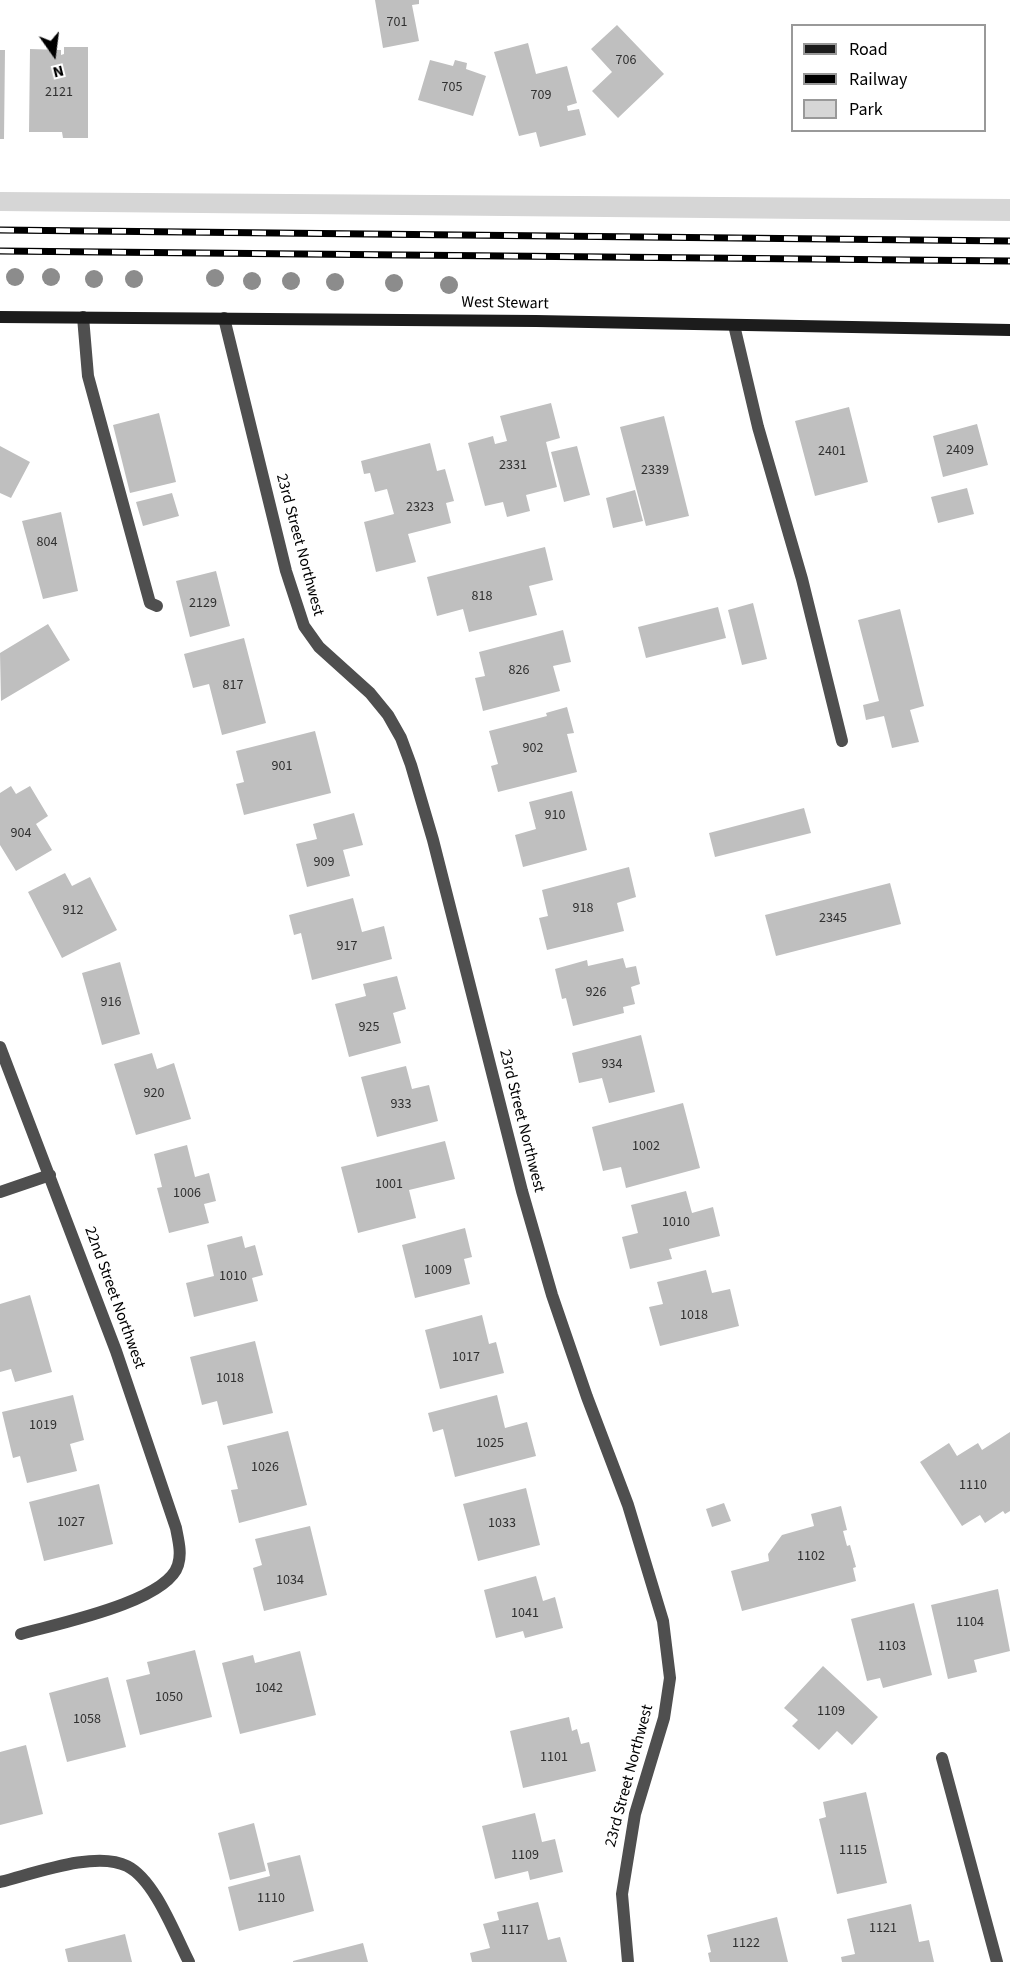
<!DOCTYPE html>
<html>
<head>
<meta charset="utf-8">
<style>
	body { margin:0 }
	#map { position:relative; width:1010px; height:1962px; overflow:hidden; background:#fff; font-family:"Source Sans 3",sans-serif }
	canvas { display:block }
	.legend { position:absolute; left:791px; top:24px; width:195px; height:108px; box-sizing:border-box; background:#fff; border:2px solid #999; margin:0; padding:8px 10px; list-style:none; font-size:18px; color:#000 }
	.legend li { display:flex; align-items:center; gap:12px; height:30px }
	.legend b { width:30px; border:2px solid #999 }
	.north { position:absolute; left:24px; top:24px; width:60px; height:60px; -webkit-text-stroke:4px #fff; paint-order:stroke; rotate:166deg; font-size:16px; font-weight:700; line-height:24px; text-align:center; color:#000 }
	.north::after { content:''; display:block; margin:auto; width:21px; height:27px; background:#000; clip-path:polygon(50% 0,100% 100%,50% 72%,0 100%) }
</style>
</head>
<body>
<div id="map">
<canvas width="1010" height="1962"></canvas>
<ul class="legend">
<li><b style="height:8px;background:#1c1c1c"></b>Road</li>
<li><b style="height:8px;background:#000"></b>Railway</li>
<li><b style="height:16px;background:#d6d6d6"></b>Park</li>
</ul>
<div class="north">N</div>
</div>
<script>
const c = document.querySelector('canvas').getContext('2d');
c.lineJoin = 'round';
function fillPath(path, color) { c.fillStyle = color; c.fill(path, 'evenodd'); }
function stroke(path, color, width, dash) { c.strokeStyle = color; c.lineWidth = width; c.lineCap = dash ? 'butt' : 'round'; c.setLineDash(dash || []); c.stroke(path); }
function label(font, color, halo, rows, align = 'center') {
  c.font = font + ' "Source Sans 3",sans-serif'; c.lineWidth = 6; c.setLineDash([]); c.textBaseline = 'middle'; c.strokeStyle = halo; c.fillStyle = color; for (const [text, x, y, turn = 0] of rows) {
    c.save(); c.translate(x, y); c.rotate((+turn || 0) * Math.PI / 180); c.textAlign = isNaN(turn) ? turn : align; if (halo) c.strokeText(text, 0, 0); c.fillText(text, 0, 0); c.restore();
  }
}
fillPath(new Path2D(`
	M0 192 1010 199V221L0 211Z`), '#d6d6d6');
fillPath(new Path2D(`
	M375 0H419V4L412 5 419 41 383 48Z
	M617 25 664 74 618 118 592 91 612 72 591 49Z
	M528 43 536 74 567 66 577 103 567 106 568 111 579 109 586 135 540 147 536 132 519 136 494 52Z
	M64 47H88V138H63L62 132H29L30 49 61 50V55L64 54Z
	M0 50H5L4 139H0Z
	M430 60 453 66 455 60 467 63 466 69 486 76 473 116 418 100Z
	M551 403 560 438 546 442 557 487 526 495 530 511 507 517 503 502 485 506 468 443 493 436 495 444 507 441 500 416Z
	M849 407 868 482 815 496 795 421Z
	M159 413 176 482 130 493 113 425Z
	M664 416 689 516 646 526 620 427Z
	M977 424 988 465 943 477 933 436Z
	M430 443 437 471 445 469 454 501 446 503 451 523 408 534 416 562 376 572 364 522 394 514 387 489 375 492 370 473 364 474 361 461Z
	M0 446 30 462 11 498 0 493Z
	M577 446 590 495 564 502 551 452Z
	M967 488 974 514 938 523 931 497Z
	M635 490 643 521 613 528 606 498Z
	M172 493 179 516 143 526 136 502Z
	M61 512 78 591 43 599 22 521Z
	M545 547 553 580 529 586 537 615 469 632 463 609 437 616 427 577Z
	M216 571 230 626 190 637 176 581Z
	M753 603 767 659 742 665 728 610Z
	M718 607 726 638 646 658 638 627Z
	M900 609 924 706 910 710 919 742 892 748 884 716 866 720 863 705 879 701 858 620Z
	M48 624 70 660 1 701 0 653Z
	M563 630 571 662 553 666 560 691 483 711 475 678 485 676 479 652Z
	M244 638 266 723 222 735 209 684 193 688 184 654Z
	M567 707 574 733 567 734 577 772 498 792 491 766 498 764 489 731 547 716 546 713Z
	M315 731 331 793 244 815 236 784 244 782 236 751Z
	M11 786 16 794 30 786 48 816 36 824 52 850 16 871 0 845V793Z
	M572 791 587 850 523 867 515 835 536 829 529 802Z
	M804 808 811 833 715 857 709 833Z
	M354 813 363 845 343 850 350 876 307 887 296 844 317 839 313 824Z
	M629 867 636 897 617 903 624 931 547 950 539 918 548 916 542 890Z
	M65 873 72 886 90 877 117 930 62 958 28 892Z
	M890 883 901 924 776 956 765 915Z
	M353 898 362 932 384 926 392 959 312 980 301 933 294 935 289 915Z
	M623 958 626 968 636 966 640 984 631 987 635 1004 623 1007 624 1013 573 1026 566 998 562 999 555 969 587 960 588 966Z
	M120 962 140 1034 102 1045 82 973Z
	M397 976 406 1009 393 1013 401 1043 349 1057 335 1004 366 996 363 984Z
	M641 1035 655 1092 609 1103 602 1078 579 1083 572 1053Z
	M152 1053 157 1069 174 1063 191 1119 136 1135 114 1064Z
	M406 1066 412 1089 429 1085 438 1121 377 1137 361 1077Z
	M683 1103 700 1168 626 1188 621 1167 603 1171 592 1127Z
	M445 1141 455 1179 409 1190 416 1218 358 1233 341 1167Z
	M187 1145 195 1177 209 1173 216 1201 204 1204 209 1223 169 1233 157 1188 162 1187 154 1154Z
	M686 1191 692 1213 713 1207 720 1236 669 1249 672 1259 630 1269 622 1237 638 1233 631 1205Z
	M465 1228 472 1257 464 1259 470 1284 415 1298 402 1245Z
	M242 1236 245 1248 255 1245 263 1275 252 1278 258 1301 194 1317 186 1283 214 1276 207 1245Z
	M706 1270 712 1293 730 1289 739 1326 660 1346 649 1307 663 1304 657 1282Z
	M30 1295 52 1372 15 1382 11 1369 0 1372V1304Z
	M482 1315 489 1344 496 1342 504 1373 440 1389 425 1330Z
	M255 1341 273 1413 223 1425 217 1401 202 1405 190 1357Z
	M73 1395 84 1440 70 1444 77 1471 27 1483 20 1456 13 1458 2 1412Z
	M497 1395 505 1428 527 1422 536 1456 455 1477 443 1429 433 1432 428 1413Z
	M288 1431 307 1505 239 1523 231 1490 238 1489 227 1446Z
	M1010 1432V1511L1005 1514 1003 1511 985 1523 980 1515 962 1526 920 1462 949 1443 957 1456 978 1443 982 1450Z
	M99 1484 113 1544 44 1561 29 1502Z
	M526 1488 540 1545 478 1561 463 1504Z
	M724 1503 731 1521 712 1527 706 1509Z
	M841 1506 847 1530 843 1531 847 1546 850 1545 856 1567 853 1568 856 1581 742 1611 731 1571 769 1561 768 1554 782 1535 814 1526 811 1514Z
	M310 1526 327 1595 264 1611 253 1568 262 1565 255 1539Z
	M536 1576 543 1601 555 1597 563 1628 525 1638 523 1631 496 1638 484 1590Z
	M998 1589 1010 1651 974 1660 977 1672 948 1679 931 1605Z
	M914 1603 932 1675 883 1688 880 1678 867 1681 851 1619Z
	M195 1650 212 1717 140 1735 126 1680 150 1674 147 1662Z
	M300 1651 316 1715 240 1734 222 1663 253 1655 255 1663Z
	M823 1666 878 1717 852 1745 837 1731 819 1750 792 1726 798 1720 784 1708Z
	M108 1677 126 1747 67 1762 49 1693Z
	M569 1717 572 1731 577 1729 581 1744 589 1742 596 1771 523 1788 510 1731Z
	M26 1745 43 1814 0 1825V1752Z
	M866 1792 887 1883 837 1894 819 1819 826 1817 823 1802Z
	M535 1813 542 1842 555 1839 563 1872 530 1880 528 1871 495 1879 482 1826Z
	M254 1823 266 1871 230 1880 218 1833Z
	M300 1855 314 1911 239 1931 228 1887 270 1876 267 1863Z
	M538 1902 548 1940 560 1937 567 1962H472L470 1953 490 1948 483 1924 499 1920 497 1912Z
	M911 1904 919 1942 929 1940 934 1962H842L841 1957 855 1954 847 1919Z
	M777 1917 788 1962H710L708 1953 711 1952 707 1935Z
	M125 1934 132 1962H68L65 1949Z
	M363 1943 368 1962H293V1961Z`), '#bfbfbf');
stroke(new Path2D(`
	M83 317 88 376 150 603 157 606
	M734 325 758 427 802 579 842 741`), '#4f4f4f', 12);
stroke(new Path2D(`
	M224 318 286 571 304 626 319 647 370 693 388 715 401 738 411 765 433 840 522 1191 552 1295 587 1397 628 1505 663 1621 670 1678 664 1718 635 1814 622 1894 628 1962
	M0 1047 116 1351 176 1528C178 1539 182 1553 178 1565 167 1602 56 1624 21 1634
	M0 1192 50 1175
	M942 1758 997 1962
	M0 1882C33 1874 96 1850 127 1866 155 1880 175 1935 189 1962`), '#4f4f4f', 12);
stroke(new Path2D(`
	M0 317 536 321 1010 330`), '#1c1c1c', 12);
const rail = new Path2D(`
	M0 230 1010 241
	M0 251 1010 261`);
stroke(rail, '#000', 7);
stroke(rail, '#fff', 4.5, [14]);
c.fillStyle = '#8c8c8c';
for (const [x, y] of [
	[15,277],
	[51,277],
	[215,278],
	[94,279],
	[134,279],
	[252,281],
	[291,281],
	[335,282],
	[394,283],
	[449,285]
]) { c.beginPath(); c.arc(x, y, 9, 0, 2 * Math.PI); c.fill(); }
label('14px', '#303030', null, [
	["701",397,23],
	["706",626,61],
	["705",452,88],
	["2121",59,93],
	["709",541,96],
	["2409",960,451],
	["2401",832,452],
	["2331",513,466],
	["2339",655,471],
	["2323",420,508],
	["804",47,543],
	["818",482,597],
	["2129",203,604],
	["826",519,671],
	["817",233,686],
	["902",533,749],
	["901",282,767],
	["910",555,816],
	["904",21,834],
	["909",324,863],
	["918",583,909],
	["912",73,911],
	["2345",833,919],
	["917",347,947],
	["926",596,993],
	["916",111,1003],
	["925",369,1028],
	["934",612,1065],
	["920",154,1094],
	["933",401,1105],
	["1002",646,1147],
	["1001",389,1185],
	["1006",187,1194],
	["1010",676,1223],
	["1009",438,1271],
	["1010",233,1277],
	["1018",694,1316],
	["1017",466,1358],
	["1018",230,1379],
	["1019",43,1426],
	["1025",490,1444],
	["1026",265,1468],
	["1110",973,1486],
	["1027",71,1523],
	["1033",502,1524],
	["1102",811,1557],
	["1034",290,1581],
	["1041",525,1614],
	["1104",970,1623],
	["1103",892,1647],
	["1042",269,1689],
	["1050",169,1698],
	["1109",831,1712],
	["1058",87,1720],
	["1101",554,1758],
	["1115",853,1851],
	["1109",525,1856],
	["1110",271,1899],
	["1121",883,1929],
	["1117",515,1931],
	["1122",746,1944]
]);
label('16px', '#000', '#fff', [
	["West Stewart",505,304,1],
	["23rd Street Northwest",299,545,75],
	["23rd Street Northwest",521,1121,76],
	["22nd Street Northwest",114,1298,70],
	["23rd Street Northwest",630,1776,-75]
]);
</script>
</body>
</html>
